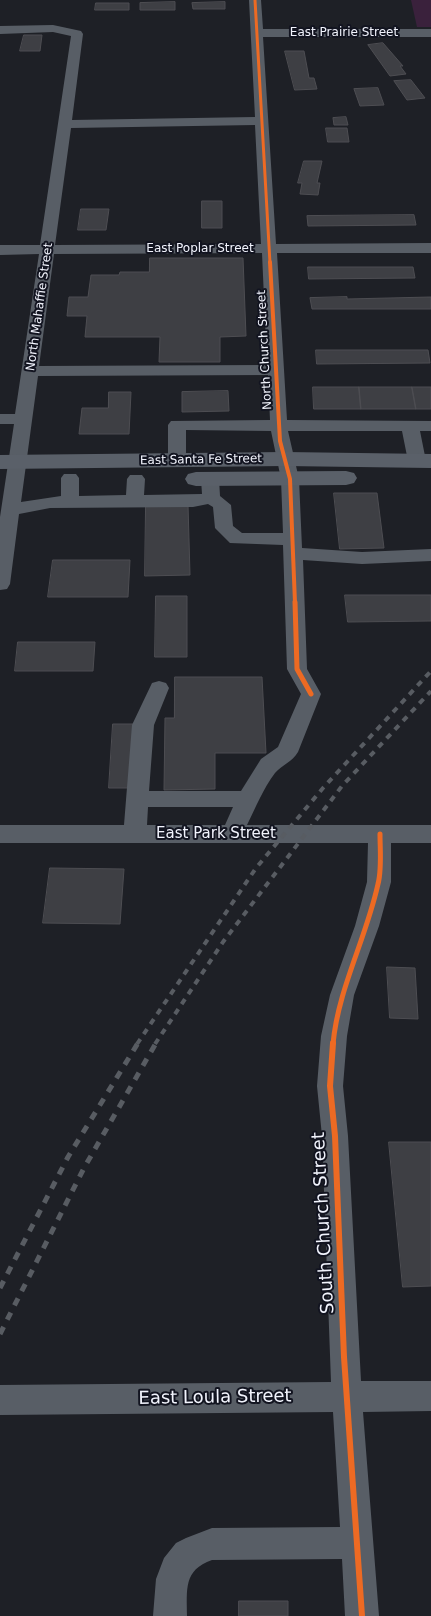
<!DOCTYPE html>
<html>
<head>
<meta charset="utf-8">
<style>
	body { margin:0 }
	canvas { display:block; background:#1e2026 }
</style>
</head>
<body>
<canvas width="431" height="1616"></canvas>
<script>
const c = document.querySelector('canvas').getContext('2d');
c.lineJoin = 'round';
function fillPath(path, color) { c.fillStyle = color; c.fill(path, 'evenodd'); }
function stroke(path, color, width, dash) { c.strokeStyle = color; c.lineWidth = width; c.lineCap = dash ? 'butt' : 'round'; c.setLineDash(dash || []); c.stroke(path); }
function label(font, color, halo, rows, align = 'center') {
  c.font = font + ' "DejaVu Sans",sans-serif'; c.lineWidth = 4; c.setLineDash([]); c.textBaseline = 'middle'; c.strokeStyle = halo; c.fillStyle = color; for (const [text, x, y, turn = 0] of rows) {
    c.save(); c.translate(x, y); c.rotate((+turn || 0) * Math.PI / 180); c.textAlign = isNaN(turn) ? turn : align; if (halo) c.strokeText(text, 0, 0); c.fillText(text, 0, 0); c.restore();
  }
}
fillPath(new Path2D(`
	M411 0H431V27H417Z`), '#3a213c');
const building = new Path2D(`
	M175 2V10H140V3Z
	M225 2V9H193L192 3Z
	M96 3H129V10H95Z
	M24 35H42L40 51H20Z
	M383 43 403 66H400L406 74 390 76 368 45Z
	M285 51H304L309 78H314L317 89 295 90Z
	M411 80 425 98 407 100 394 81Z
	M378 88 384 105 360 106 354 89Z
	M346 117 348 125H334L333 118Z
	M326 128H347L349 142H328Z
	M304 161H322L317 183H320L318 195 300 194 302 183H298Z
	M202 201H222V228H202Z
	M81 209H109L106 230H78Z
	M414 215 416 225 308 226 307 216Z
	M150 258H243L246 336 220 337V362H159L160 337H85L87 316H67L69 297H88L91 275H119L120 272H149Z
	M308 267H413L415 278 309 279Z
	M347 297V299L431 297V309H312L310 298Z
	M316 350H428L430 363 317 364Z
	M313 387H359L361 409H314Z
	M359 387H412L416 409H361Z
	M412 387H431V409H416Z
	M228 391 229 411 182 412V392Z
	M109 392H131L129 434H79L82 408H108Z
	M334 493H377L384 548 340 549Z
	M146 505H188L190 575 145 576Z
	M53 560H130L128 597H48Z
	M345 595H431V621L348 622Z
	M156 596H187V657H155Z
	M18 642H95L93 671H15Z
	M175 677H262L266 753H215V789L164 790 165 718H174Z
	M113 724H133L130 788H109Z
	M50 868 124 869 120 924 43 923Z
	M387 967 415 968 418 1019 390 1018Z
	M389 1142H431V1286L403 1287Z
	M239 1601H288V1616H239Z`);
fillPath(building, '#3e3f44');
stroke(building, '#4d4d52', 1);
fillPath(new Path2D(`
	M249 0H261L263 29H431V37H263L276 244 431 243V253H277L287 420 431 421V431H420L426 461 423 465H411L408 461 402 431H288L299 479 302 548 362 552 431 549V561L362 564 303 560 307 669 321 694 298 752C292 762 282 765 275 773 263 789 256 807 247 825H431V843H391V882L379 926 354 995 347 1036 343 1086 348 1136 361 1381H431V1411L363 1412 379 1616H345L342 1559 212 1560C183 1570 187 1590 187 1616H153L156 1579 164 1558 176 1543 186 1538 212 1528 340 1527 333 1412 0 1415V1385L331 1382 322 1136 317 1086 321 1036 330 995 355 926 367 882 368 843H0V825H124L132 725 152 683 159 681 166 683 169 688 154 725 149 791H241L261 759 278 747 301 694 287 669 283 545 230 543 215 528 213 507 208 504 193 507 50 508 19 514 10 584 7 589 0 590V517L14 424H0V414H15L39 254 0 255V245H40L71 36 53 32 0 34V26L53 25 81 31 83 34 72 120 255 117ZM255 125 261 244 55 245 71 128ZM262 253 267 365 39 366 54 254ZM268 375 270 420 171 421 168 425V460L171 464H183L186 460V430L271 431 281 479 283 533H242L233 526 231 505 220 496 219 479 216 475H204L201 479 202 494 144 495 145 479 142 475H130L127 479 126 495 79 496V478L76 474H64L61 478V496L21 502 38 376ZM148 807H233L225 825H147Z`), '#585e66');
fillPath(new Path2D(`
	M285 452 431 454V468L285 466 0 469V455Z
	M346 471 354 473 357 478 354 483 346 485 196 486 188 484 185 479 188 474 196 472Z`), '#5a6069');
stroke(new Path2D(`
	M137 1044 256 868 323 788 431 671
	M155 1044 223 942 342 786 431 691`), '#585c62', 4, [6, 6]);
stroke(new Path2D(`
	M0 1288 68 1157 138 1043
	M0 1334 84 1168 156 1043`), '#585c62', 5, [8, 8]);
stroke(new Path2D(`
	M255 0 270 263`), '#ed6a23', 3);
stroke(new Path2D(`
	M270 262 280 441 290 479 295 603`), '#ed6a23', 4);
stroke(new Path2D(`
	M295 602 297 669 311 694
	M333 1044C338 989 366 939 378 884 382 869 380 850 380 834`), '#ed6a23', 5);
stroke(new Path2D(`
	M333 1043 330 1086 335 1136 344 1357 362 1616`), '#ed6a23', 6);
label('12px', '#f2f4fd', '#121420', [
	["East Prairie Street",344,33],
	["East Poplar Street",200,249],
	["North Mahaffie Street",40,307,-82],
	["North Church Street",265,350,-93],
	["East Santa Fe Street",201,460,-1]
]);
label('15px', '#f2f4fd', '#121420', [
	["East Park Street",216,834]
]);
label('18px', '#f2f4fd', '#121420', [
	["South Church Street",324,1223,-93],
	["East Loula Street",215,1398,-1]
]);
</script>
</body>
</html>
